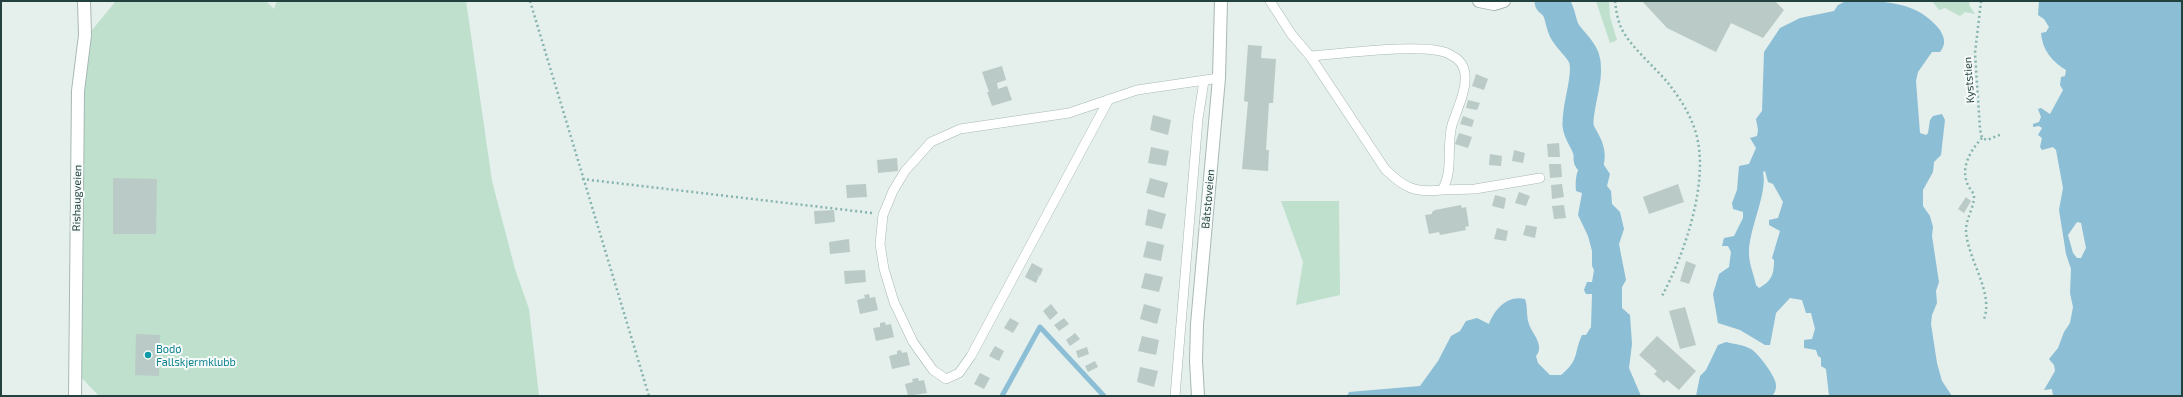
<!DOCTYPE html>
<html>
<head>
<meta charset="utf-8">
<style>
	body { margin:0 }
	#map { position:relative; width:2183px; height:397px; overflow:hidden; background:#e5efec; font-family:"Exo 2",sans-serif }
	canvas { display:block }
	.frame { position:absolute; inset:0; border:2px solid #23423f; pointer-events:none }
</style>
</head>
<body>
<div id="map">
<canvas width="2183" height="397"></canvas>
<div class="frame"></div>
</div>
<script>
const c = document.querySelector('canvas').getContext('2d');
c.lineJoin = 'round';
function fillPath(path, color) { c.fillStyle = color; c.fill(path, 'evenodd'); }
function stroke(path, color, width, dash) { c.strokeStyle = color; c.lineWidth = width; c.lineCap = dash ? 'butt' : 'round'; c.setLineDash(dash || []); c.stroke(path); }
function label(font, color, halo, rows, align = 'center') {
  c.font = font + ' "Exo 2",sans-serif'; c.lineWidth = 4; c.setLineDash([]); c.textBaseline = 'middle'; c.strokeStyle = halo; c.fillStyle = color; for (const [text, x, y, turn = 0] of rows) {
    c.save(); c.translate(x, y); c.rotate((+turn || 0) * Math.PI / 180); c.textAlign = isNaN(turn) ? turn : align; if (halo) c.strokeText(text, 0, 0); c.fillText(text, 0, 0); c.restore();
  }
}
fillPath(new Path2D(`
	M116 1H266L274 9 277 1H466L492 181 515 269 529 309 539 396H99L76 372 85 35 92 30Z
	M1596 1H1609L1610 17 1617 40 1610 43Z
	M1932 1H1970L1969 5 1975 14 1965 12 1960 16 1945 8 1939 10Z
	M1281 201H1339L1340 295 1296 305 1303 262Z`), '#bee0cd');
fillPath(new Path2D(`
	M1846 1C1882 1 1917 0 1940 30 1945 39 1946 44 1940 52H1932L1918 72 1916 81 1920 133 1926 135 1928 133 1930 120 1933 116 1942 114 1945 120 1941 155 1934 162 1933 172 1923 190V206L1930 216 1933 227 1932 236 1939 282 1936 291 1937 303 1932 315 1931 324 1937 363 1942 381 1952 396H1829L1826 369 1821 366V358L1818 356 1816 350 1804 348V340L1812 339 1815 329 1811 313H1806L1802 300 1790 298 1776 313 1770 345H1765L1740 330 1718 323 1713 294 1719 274 1729 267 1731 252 1728 246H1722L1724 238 1734 236 1743 218V212L1733 209 1732 203 1737 190 1739 166 1749 164 1756 148 1750 138 1757 136 1758 130 1756 119 1762 111 1764 52 1780 28 1800 18 1834 11 1838 5ZM1765 171 1768 182 1773 184 1783 202 1778 218 1769 220V225L1780 231 1772 258 1774 260C1774 274 1772 281 1759 288L1756 285C1754 275 1749 264 1749 254 1748 230 1768 194 1763 172Z
	M2039 1H2182V396H2053L2052 389 2044 390 2055 371 2054 365 2049 359 2058 348 2064 332 2070 323 2073 307 2070 293 2071 269 2066 254 2059 210 2063 188 2056 150 2053 147 2042 150 2040 147 2042 138 2038 135 2042 128 2039 126 2033 127V124L2039 122 2041 117 2038 109 2041 108 2050 114 2063 90 2060 85 2061 77 2065 76 2066 70C2052 62 2042 49 2041 33L2046 32 2049 27 2044 19 2038 15ZM2077 222 2081 223 2086 248 2081 258H2077L2073 253 2068 235Z
	M1594 158 1600 159 1610 174 1607 186 1611 191 1612 204 1620 212 1624 229 1619 244 1626 280 1622 287V308L1630 315 1632 344 1629 368 1641 396H1347L1349 392 1420 386 1438 361 1451 336 1460 331 1466 321 1477 318 1489 324C1495 309 1507 295 1525 299 1528 307 1526 316 1529 324 1532 334 1545 345 1536 356L1538 363 1550 375H1561C1580 359 1573 355 1582 335H1586L1591 327 1592 294H1586L1584 290 1587 282H1592L1594 270 1592 266V251L1588 236 1578 215 1582 193 1576 191C1575 175 1577 162 1594 158Z
	M1726 342C1734 344 1744 345 1751 349 1758 353 1778 379 1776 387 1776 390 1774 394 1772 396H1696L1700 376 1706 370 1718 345Z`), '#8cbed5');
stroke(new Path2D(`
	M1002 396 1040 327 1104 396`), '#8cbed5', 5);
stroke(new Path2D(`
	M1550 1C1561 9 1559 19 1564 30 1569 40 1580 47 1584 58 1590 76 1577 105 1578 125 1579 137 1591 145 1589 159`), '#8cbed5', 31);
fillPath(new Path2D(`
	M1642 1H1775L1784 10 1763 38 1731 23 1716 52 1667 28Z
	M1248 45 1262 46 1261 58 1276 59 1273 103H1269L1266 150H1269L1268 171 1242 169 1248 102 1244 101Z
	M1002 66 1006 80 997 83 998 89 1007 86 1012 100 992 106 987 92H989L982 72Z
	M1476 74 1488 79 1484 90 1472 86Z
	M1468 100 1480 103 1477 110 1466 108Z
	M1153 115 1171 120 1168 135 1150 130Z
	M1463 116 1474 120 1472 127 1460 124Z
	M1459 133 1472 137 1468 148 1455 144Z
	M1559 143 1560 157H1548L1547 144Z
	M1151 147 1169 151 1166 166 1148 163Z
	M1514 150 1525 153 1523 163 1512 161Z
	M1490 154 1502 156 1501 166 1489 165Z
	M897 158 898 171 878 173 877 160Z
	M1549 164H1561L1562 177 1550 178Z
	M113 178 157 179 156 234H113Z
	M1150 178 1168 183 1164 198 1146 193Z
	M866 184 867 197 847 198 846 185Z
	M1562 184 1564 197 1552 199 1551 185Z
	M1678 184 1684 202 1649 214 1643 197Z
	M1519 192 1530 196 1526 206 1515 203Z
	M1495 195 1506 198 1504 209 1492 206Z
	M1966 197 1971 201 1964 213 1958 209Z
	M1461 205 1462 208 1466 207 1469 226 1465 227 1466 230 1440 235 1439 232 1429 234 1425 215 1432 214V212L1435 210Z
	M1564 205 1566 218 1554 219 1552 206Z
	M1148 209 1166 214 1162 229 1145 225Z
	M834 210 835 222 815 224 814 211Z
	M1526 225 1537 227 1535 238 1523 235Z
	M1497 228 1508 231 1506 241 1494 239Z
	M849 239 850 252 830 254 829 242Z
	M1147 241 1164 245 1161 261 1143 257Z
	M1686 261 1696 265 1689 284 1680 281Z
	M1032 263 1043 269 1040 276 1033 273 1039 276 1036 283 1025 277Z
	M865 270 866 282 845 284 844 271Z
	M1145 273 1163 277 1159 292 1141 288Z
	M869 294 870 298 875 297 878 310 860 314 857 300 865 298 864 295Z
	M1051 304 1058 313 1050 320 1043 311Z
	M1144 304 1161 309 1157 324 1140 319Z
	M1685 307 1696 345 1680 349 1669 311Z
	M1010 318 1019 323 1013 333 1004 328Z
	M1064 318 1069 324 1059 331 1054 325Z
	M885 322 886 325 891 324 894 337 876 341 873 328 880 327V323Z
	M1075 333 1080 339 1070 346 1066 340Z
	M136 334 160 335 159 376 135 375Z
	M1142 336 1159 340 1156 355 1138 351Z
	M1657 336 1696 371 1679 390 1667 380 1664 383 1654 374 1657 371 1639 355Z
	M995 346 1004 351 999 361 989 356Z
	M1087 347 1089 354 1078 358 1076 351Z
	M901 350 902 353 907 352 910 365 892 369 889 356 897 354V351Z
	M1095 361 1098 367 1088 372 1085 366Z
	M1140 367 1158 371 1154 387 1137 382Z
	M980 373 990 378 984 389 974 384Z
	M918 378 919 381 924 380 927 393 908 396 905 384 913 382 912 379Z`), '#bacac6');
const lane = new Path2D(`
	M1270 1 1292 35 1310 56 1385 169C1404 188 1415 193 1442 190 1454 171 1446 147 1452 125 1457 109 1469 86 1464 69 1461 60 1455 57 1447 53 1421 43 1341 54 1310 56
	M1109 99 971 356 959 373 946 379 933 370 913 342 894 302 884 269 880 244 883 215 893 191 905 171 931 142 960 129 1069 113 1137 90 1219 78
	M1442 190 1475 189 1540 178
	M1175 396 1198 119 1204 81`);
const street = new Path2D(`
	M1479 1 1494 4 1504 1
	M75 396 78 91 85 35 84 1
	M1198 396 1196 361 1197 324 1219 78 1221 1`);
stroke(lane, '#a7b8b5', 10);
stroke(street, '#a7b8b5', 14);
stroke(new Path2D(`
	M530 1 649 396
	M1615 1C1616 9 1617 17 1620 25 1627 44 1654 66 1668 83 1679 97 1689 112 1695 130 1711 178 1685 253 1662 296
	M1981 1 1975 53 1980 129 1982 138 1987 140 2002 134
	M1982 138C1967 154 1957 175 1974 194 1975 206 1966 218 1966 230 1967 259 1994 292 1984 319
	M582 179 872 213`), '#85b3ad', 2.5, [2, 3]);
stroke(lane, '#fff', 9);
stroke(street, '#fff', 12);
for (const [x, y, r, color] of [
	[148,355,4,"#0f9aa8"]
]) { const dot = new Path2D(); dot.arc(x, y, r, 0, 2 * Math.PI); c.fillStyle = color; c.fill(dot); stroke(dot, '#f6fbf9', 1.5); }
label('11px', '#23423f', '#f6fbf9', [
	["Kyststien",1969,80,-94],
	["Rishaugveien",77,198,-89],
	["Båtstøveien",1208,199,-85]
]);
label('11px', '#0d838f', '#f6fbf9', [
	["Bodø",156,349],
	["Fallskjermklubb",156,362]
], 'left');
</script>
</body>
</html>
